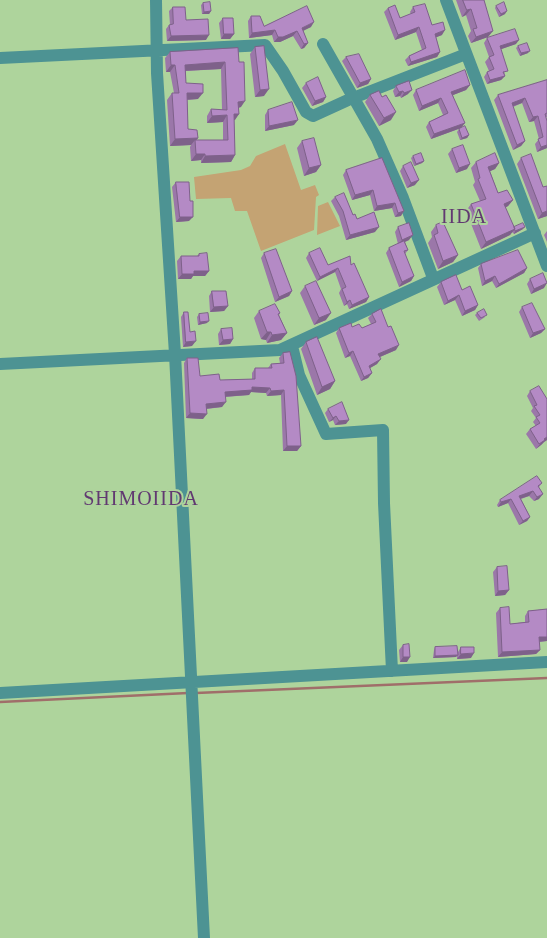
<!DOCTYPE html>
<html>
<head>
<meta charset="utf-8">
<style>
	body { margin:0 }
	canvas { display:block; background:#aed49c }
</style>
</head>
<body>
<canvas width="547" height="938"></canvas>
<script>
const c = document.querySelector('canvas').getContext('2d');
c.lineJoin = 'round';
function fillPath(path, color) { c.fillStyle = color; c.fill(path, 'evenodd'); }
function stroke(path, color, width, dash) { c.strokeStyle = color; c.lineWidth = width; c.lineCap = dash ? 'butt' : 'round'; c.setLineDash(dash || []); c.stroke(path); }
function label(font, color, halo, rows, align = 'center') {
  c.font = font + ' Georgia,serif'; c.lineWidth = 4; c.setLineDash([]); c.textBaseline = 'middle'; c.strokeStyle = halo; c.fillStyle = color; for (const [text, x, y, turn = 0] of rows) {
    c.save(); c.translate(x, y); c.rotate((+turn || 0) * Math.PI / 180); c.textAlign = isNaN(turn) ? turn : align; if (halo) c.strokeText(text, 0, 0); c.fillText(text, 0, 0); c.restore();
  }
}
fillPath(new Path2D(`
	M285 144 301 190 315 185 319 195 316 197 314 230 261 251 247 211H235L231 198 196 199 194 177 241 170 250 166 256 156Z
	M328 202 340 226 317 235 318 206Z`), '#c4a373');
stroke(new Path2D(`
	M196 693 547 678
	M0 702 188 693`), '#a06e6a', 2.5);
stroke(new Path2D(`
	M156 0 157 73 175 354 204 938
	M446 0 547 266
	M323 44 377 139 403 198 433 278
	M0 58 265 45 283 71 306 112 313 116 348 100 466 54
	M292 346 299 375 326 434 383 430 384 503 392 671
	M0 364 280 350 535 233
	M0 693 547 662`), '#4d9393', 12);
fillPath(new Path2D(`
	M456 0H484L488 37 471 43 468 36 471 31 466 15 462 17Z
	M203 3 211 11 209 14H202L201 5Z
	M496 6 505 14 499 17 495 8Z
	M173 7 206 40 167 41 166 29 169 25H170L169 11Z
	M413 7 442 35 436 37 440 52 437 57 408 66 405 60 409 56 422 50 416 32 395 40 384 12 388 8 400 18 411 14 410 12Z
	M251 16 264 26 311 27 303 30 308 43 304 48 301 49 293 36 280 42H274L272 35 249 38 248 21Z
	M223 18 234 34 230 39H221L219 23Z
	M487 38 516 44 501 49 505 76 501 80 487 84 484 77 487 72 489 71 485 62 489 57 484 43Z
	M518 46 528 53 520 56 516 48Z
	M255 47 264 96 255 97 250 54Z
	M238 48 241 107 239 108V114L234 120 235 155 231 162 201 163V160L191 161 190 147 191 145 170 146 167 100 172 93H174L170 72H166L165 58 170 52ZM221 69 222 110 211 109 207 116V123L223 122V140H196L198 138 188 129 187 100 198 99 186 83V71Z
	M346 57 371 79 368 84 357 88 342 61Z
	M547 80V117H546L547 121V148L537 152 535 144 539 139 534 121 529 122 522 103 513 107 525 141 521 146 513 150 494 100 498 95Z
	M306 83 326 97 323 102 312 106 302 88Z
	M470 85 466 90 453 95 461 128 431 139 426 127 429 122 443 115 438 103 419 111 413 95 416 90Z
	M396 86 408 94 401 98 400 96 395 97 393 91Z
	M370 95 391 120 379 126 365 102Z
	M268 110 294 125 265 131V115Z
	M459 129 469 135 467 138 460 140 457 132Z
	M302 141 321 165 316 172 304 176 297 148Z
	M452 149 467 169 456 173 448 154Z
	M413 156 424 161 422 163 414 166 411 158Z
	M382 158 401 216 395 217 392 208 374 211 370 195 352 200 343 175 346 170Z
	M521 158 543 187 547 186V216L538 219 517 164Z
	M476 162 499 163 495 169 490 171 498 193 513 200 508 206 505 208 514 227 523 229 514 234 512 232 510 235 481 249 466 211 471 204 480 201 473 185 475 182 471 168Z
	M403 166 415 185 407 188 400 171Z
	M176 182 189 221 176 222 172 187Z
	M335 197 357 219 375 232 346 240 339 216 331 201Z
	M436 225 458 255 453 262 438 269 428 243 432 237 431 232Z
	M398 227 409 240 405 242 408 250 405 254 414 276 411 281 399 287 386 253 389 248 398 244 395 232Z
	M547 231V242L544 235Z
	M264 253 292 291 289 296 275 302 261 258Z
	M309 253 328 265H351L369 297 366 302 349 309 347 304 344 306 339 293 341 289 335 272 317 281 306 258Z
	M199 254 209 271 205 276H193L191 279H178L177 261 181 256H197Z
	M481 264 527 268 524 273 496 288 492 281 482 286 478 268Z
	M530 279 544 288 531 294 527 284Z
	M441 282 462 290 478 305 475 310 462 316 455 300 444 305 437 287Z
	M305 286 326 320 314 325 300 293Z
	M212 291 228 306 224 311 210 312 209 296Z
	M522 307 545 329 541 333 530 338 519 312Z
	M259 311 280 313 279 315 287 333 281 340 267 343 266 340 261 339 254 318Z
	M184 312 190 332 192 346 183 347 181 317Z
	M477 313 485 317 479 321 475 315Z
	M199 314 207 323 198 325 197 317Z
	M372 314 396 350 380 357 377 364 370 368 372 373 368 378 361 381 350 356 345 358 336 333 339 328 352 327 362 328 371 324 368 318Z
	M221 329 233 339 230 344 219 345 218 334Z
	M306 342 335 381 330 389 317 395 301 349Z
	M283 353 301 446 297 451H283L281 395 267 396 266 393 251 392 249 395 225 397 222 407 207 409 203 419 186 418 184 363 187 358 200 376 220 380 252 379V373L255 368H268L271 364 280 363 279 358Z
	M530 391 547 399V440L544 442 541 445 536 449 526 434 530 429 536 426 533 422 536 418 531 411 533 408 527 396Z
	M328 409 346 424 335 425 333 420 329 422 325 413Z
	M542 483 539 487V499L534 501 529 496 521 499 530 517 527 521 519 525 508 503 498 507 497 505 500 500Z
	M497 567 509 590 505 595 495 596 493 572Z
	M500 608 510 624 525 622V616L528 611 547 609V641L539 642 540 650 536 654 498 657 496 613Z
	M403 645 407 662H400L399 650Z
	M435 647 458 652 461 647 471 658 457 659V655L456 657 433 658 434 650Z`), '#9b77a9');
fillPath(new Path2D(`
	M471 9 466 15 462 17 467 10Z
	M211 11 209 14H202L204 12Z
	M507 11 505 14 499 17 501 14Z
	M314 22 311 27 299 33 302 28Z
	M419 27 416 32 395 40 398 35Z
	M275 30 272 35 249 38 252 33Z
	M445 30 442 35 432 39 435 34Z
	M297 31 293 36 280 42H274L278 37Z
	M493 31 488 37 471 43 476 37Z
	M224 34H234L230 39H221Z
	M209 35 206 40 167 41 171 36Z
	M519 40 516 44 496 51 500 46Z
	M308 43 304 48 301 49 304 44Z
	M530 51 528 53 520 56 521 53Z
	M440 52 437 57 408 66 411 62Z
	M225 62 221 69 181 71 185 65Z
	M171 65H175L170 72H166Z
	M505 76 501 80 487 84 490 80Z
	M371 79 368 84 357 88 360 83Z
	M470 85 466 90 448 97 451 92Z
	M269 89 264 96 255 97 260 90Z
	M412 90 408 94 401 98 404 93Z
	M403 91 400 96 395 97 399 92Z
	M187 93H203L198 99 182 100Z
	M326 97 323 102 312 106 315 101Z
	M441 98 438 103 419 111 422 106Z
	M525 98 522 103 508 108 512 103Z
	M245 101 241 107 234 108 238 102Z
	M396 112 391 120 379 126 384 118Z
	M234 114H239L235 120 229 121Z
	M227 115 223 122 207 123 212 116Z
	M538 116 534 121 529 122 533 117Z
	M298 120 294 125 265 131 269 126Z
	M465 123 461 128 431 139 434 134Z
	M469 135 467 138 460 140 462 138Z
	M198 138 195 142V140L191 145 170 146 175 139Z
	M525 141 521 146 513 150 517 145Z
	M547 145V148L537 152 541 147Z
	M196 154H205L201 160 191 161Z
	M235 155 231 162 201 163 205 156Z
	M424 161 422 163 414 166 416 164Z
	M499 163 495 169 484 174 488 167Z
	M470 164 467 169 456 173 459 168Z
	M321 165 316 172 304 176 309 168Z
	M419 180 415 185 407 188 411 183Z
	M373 190 370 195 352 200 355 195Z
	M513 200 508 206 499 211 504 204Z
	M395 203 392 208 374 211 377 206Z
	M404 211 401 216 395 217 398 213Z
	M547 211V216L538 219 542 213Z
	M180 217H193L189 221 176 222Z
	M379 227 375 232 346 240 350 235Z
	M525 227 523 229 514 234 515 231Z
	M515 229 510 235 481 249 486 242Z
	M413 235 409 240 398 245 402 240Z
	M458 255 453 262 438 269 443 261Z
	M338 268 335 272 317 281 320 277Z
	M527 268 524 273 496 288 499 284Z
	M194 271H209L205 276H193L191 279H178L182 274Z
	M414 276 411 281 399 287 402 282Z
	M495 276 492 281 482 286 485 281Z
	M547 283 544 288 531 294 534 289Z
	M292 291 289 296 275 302 279 297Z
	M459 295 455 300 444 305 448 301Z
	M369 297 366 302 349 309 352 305Z
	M350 300 347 304 344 306 347 302Z
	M478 305 475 310 462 316 465 311Z
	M228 306 224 311 210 312 214 307Z
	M331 313 326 320 314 325 319 318Z
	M209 321 207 323 198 325 200 322Z
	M545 329 541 333 530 338 533 333Z
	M267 332H271L266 340 261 339Z
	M287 333 281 340 267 343 272 335Z
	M233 339 230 344 219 345 223 340Z
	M196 341 192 346 183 347 186 342Z
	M399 345 396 350 375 359 378 354Z
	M353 351 350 356 345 358 349 353Z
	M381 359 377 364 365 371 369 366Z
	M372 373 368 378 361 381 364 377Z
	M335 381 330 389 317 395 322 387Z
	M252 387 270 388 266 393 251 392 249 395 221 397 225 392Z
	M284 390 281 395 267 396 271 391Z
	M226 402 222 407 203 409 206 404Z
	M190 413 207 414 203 419 186 418Z
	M336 416 333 420 329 422 333 418Z
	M349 420 346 424 335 425 339 421Z
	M547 437V440L544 442 541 445 536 449 544 439Z
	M287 446H301L297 451H283Z
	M533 491 529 496 516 500 519 496Z
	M543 494 539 499 534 501 537 497Z
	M511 499 508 503 498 507 501 502Z
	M530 517 527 521 519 525 523 521Z
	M509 590 505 595 495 596 498 591Z
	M539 637H547V641L536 642Z
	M540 650 536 654 498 657 502 652Z
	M474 653 471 658 457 659 461 654Z
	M458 655 456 657 433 658 435 656Z
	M403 657H410L407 662H400Z`), '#7e618a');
const building = new Path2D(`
	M463 0H484L493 31 476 37 473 29 477 28 471 9 467 10Z
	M210 2 211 11 204 12 203 3Z
	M504 2 507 11 501 14 496 6Z
	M425 4 432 25 443 22 445 30 435 34 440 52 411 62 409 56 426 48 419 27 398 35 388 8 395 5 400 18 415 12 413 7Z
	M307 6 314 22 302 28 308 43 304 44 297 31 283 37H278L275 30 252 33 251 16H260L264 26Z
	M173 7H185L186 20 208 19 209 35 171 36 169 25 173 24Z
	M223 18H233L234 34H224Z
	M515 29 519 40 500 46 508 71 503 72 505 76 490 80 487 72 494 69 489 57 494 55 487 38Z
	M527 43 530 51 521 53 518 46Z
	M264 46 269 89 260 90 255 47Z
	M238 48 239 62H244L245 101 238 102 239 114H234L235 155 205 156V154H196L195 140H228L227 115 212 116 211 109 227 110 225 62 185 65 186 83 203 84V93H187L188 129 197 130 198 138 175 139 172 93H179L175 65H171L170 52Z
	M359 54 371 79 360 83 346 57Z
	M465 70 470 85 451 92 465 123 434 134 429 122 448 113 441 98 422 106 416 90Z
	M318 77 326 97 315 101 306 83Z
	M547 80V113L545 114 547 121V145L541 147 538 139 543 137 538 116 533 117 525 98 512 103 525 141 517 145 498 95Z
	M409 81 412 90 404 93 403 91 399 92 396 86Z
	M379 91 382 97 386 95 396 112 384 118 370 95Z
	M292 102 298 120 269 126 268 110Z
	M465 126 469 135 462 138 459 129Z
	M314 138 321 165 309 168 302 141Z
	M463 145 470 164 459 168 452 149Z
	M421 153 424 161 416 164 413 156Z
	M495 153 499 163 488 167 498 193 507 190 513 200 504 204 515 229 486 242 471 204 486 199 478 179 480 178 476 162Z
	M531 154 543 187 547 186V211L542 213 521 158Z
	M382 158 404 211 398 213 395 203 377 206 373 190 355 195 346 170Z
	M411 162 419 180 411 183 403 166Z
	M176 182H189L190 201H193V217H180Z
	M344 193 353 215 355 214 357 219 374 212 379 227 350 235 343 211 335 197Z
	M443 222 458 255 443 261 434 235 438 233 436 225Z
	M409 223 413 235 402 240 398 227Z
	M523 223 525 227 515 231 514 227Z
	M404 241 408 250 404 251 414 276 402 282 389 248Z
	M320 248 328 265 350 256 351 265 354 263 369 297 352 305 350 300 347 302 342 289 346 287 338 268 320 277 309 253Z
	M276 249 292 291 279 297 264 253Z
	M518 250 527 268 499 284 495 276 485 281 481 264Z
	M207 253 209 271H194V274H182L181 256H199V254Z
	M543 273 547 283 534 289 530 279Z
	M456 275 462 290 470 286 478 305 465 311 459 295 448 301 441 282Z
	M316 281 331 313 319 318 305 286Z
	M212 291H226L228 306 214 307Z
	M532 303 545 329 533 333 522 307Z
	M275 304 280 313 278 314 287 333 272 335 271 332H267L259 311Z
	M381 309 388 327 391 326 399 345 378 354 381 359 369 366 372 373 364 377 353 351 349 353 339 328 351 323 352 327 359 324 362 328 376 322 372 314Z
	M484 309 487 315 481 318 477 313Z
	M184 312H188L190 332 195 331 196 341 186 342Z
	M208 313 209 321 200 322 199 314Z
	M232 328 233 339 223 340 221 329Z
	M317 337 335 381 322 387 306 342Z
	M290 352 296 376 301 446H287L284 390 271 391 270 388 252 387V390L225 392 226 402 206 404 207 414 190 413 187 358H198L200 376 219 374 220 380 255 379V368H272L271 364 284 363 283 353Z
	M539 386 547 399V437L544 439 545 440 539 444 530 429 540 423 536 417 540 415 534 406 537 405 530 391Z
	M342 402 349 420 339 421 336 416 333 418 328 409Z
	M537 476 542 483 538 486 543 494 537 497 533 491 519 496 530 517 523 521 511 499 501 502 500 500Z
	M507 566 509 590 498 591 497 567Z
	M509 607 510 624 529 622 528 611 547 609V637H539L540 650 502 652 500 608Z
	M409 644 410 657H403V645Z
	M457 646 458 655 435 656V647Z
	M461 647H474V653L461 654Z`);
fillPath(building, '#b48ac5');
stroke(building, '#7e618a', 1);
c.letterSpacing = '1px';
label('20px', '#613971', '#aed49c', [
	["IIDA",464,218],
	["SHIMOIIDA",141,500]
]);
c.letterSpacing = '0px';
</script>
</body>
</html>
